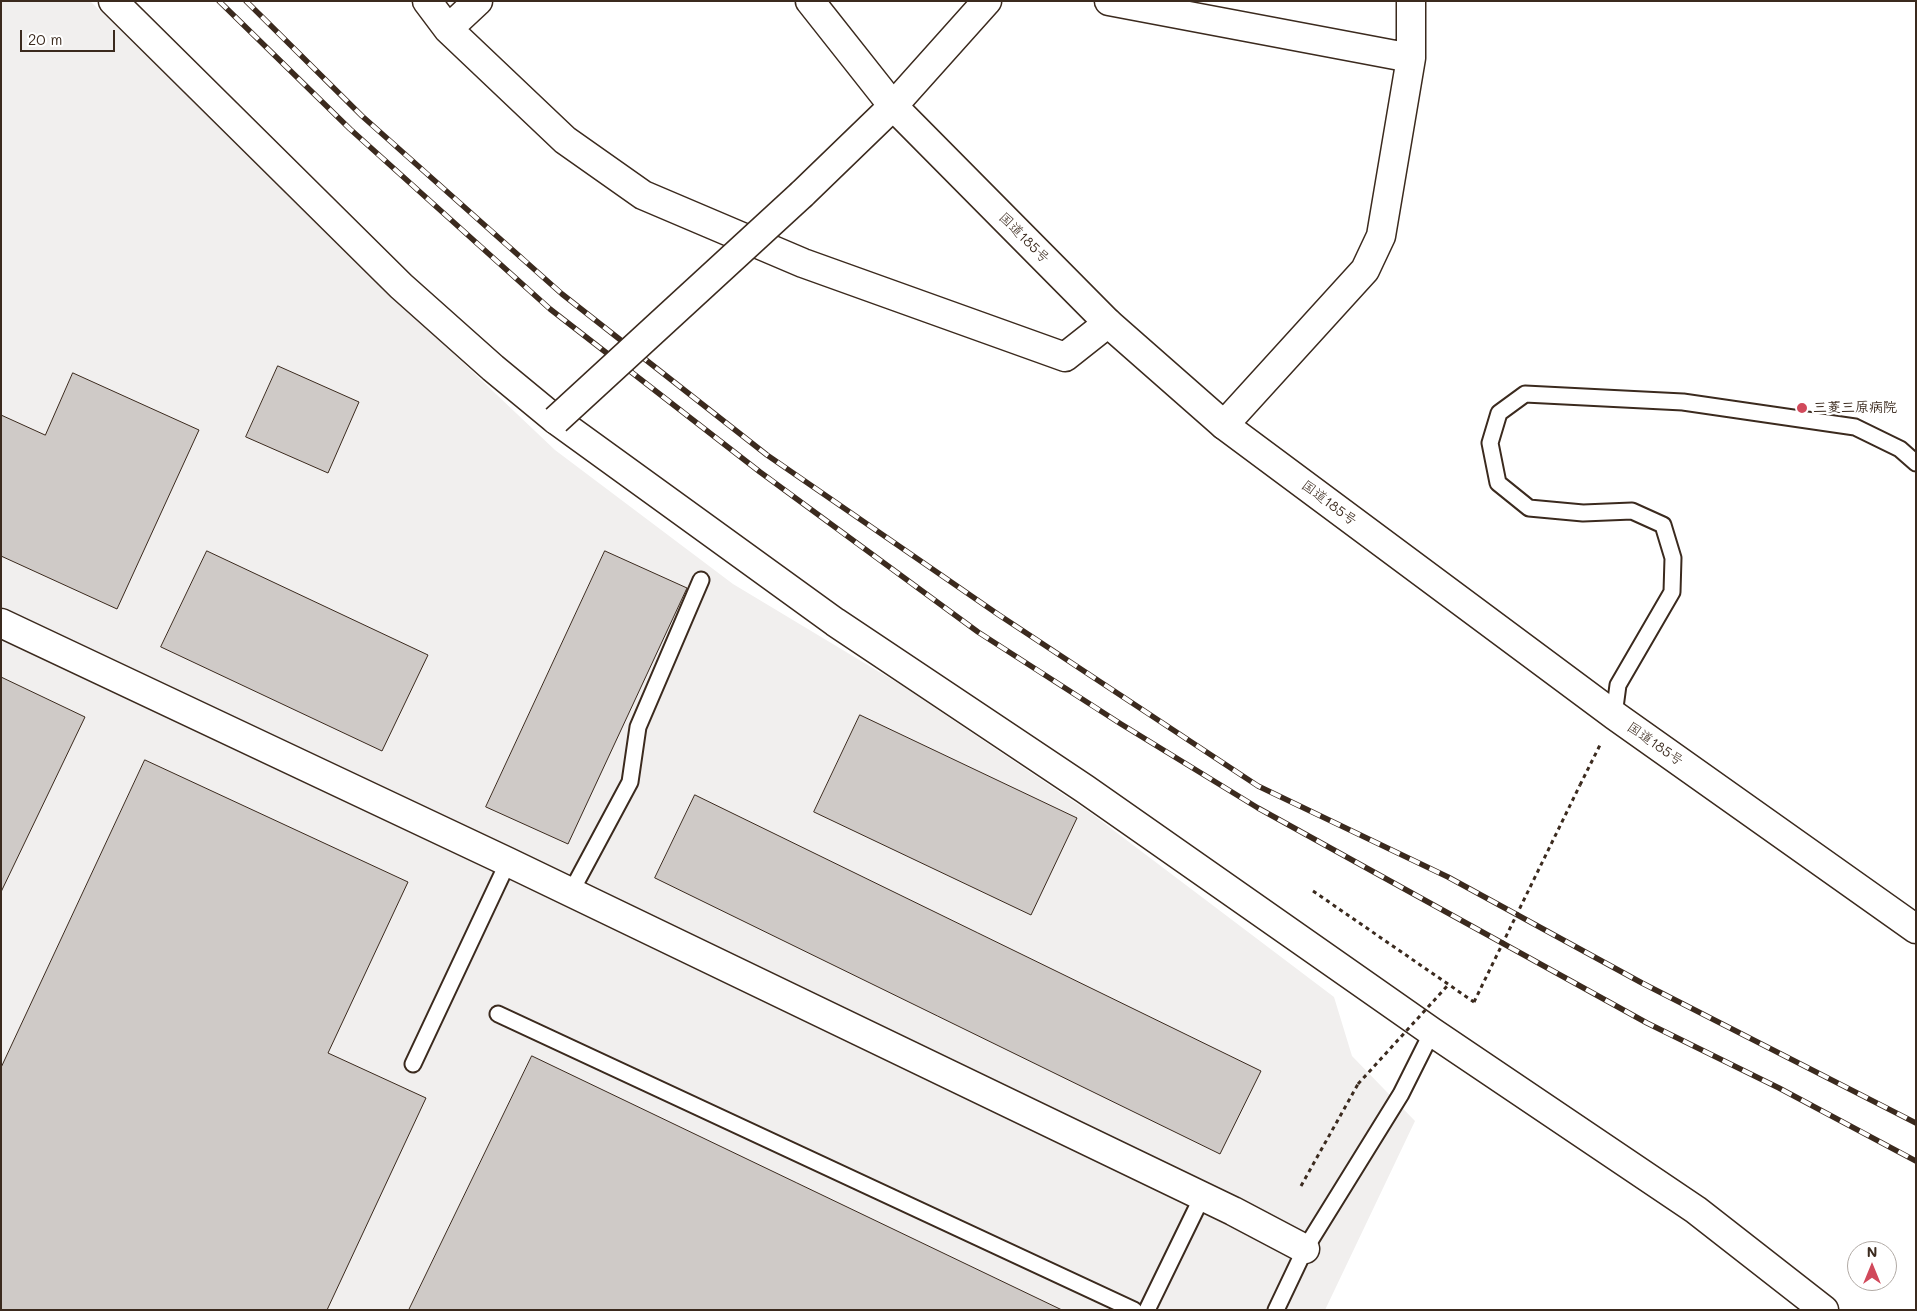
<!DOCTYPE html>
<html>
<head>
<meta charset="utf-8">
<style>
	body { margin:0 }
	#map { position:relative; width:1917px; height:1311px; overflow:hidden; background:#fff; font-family:Mali,sans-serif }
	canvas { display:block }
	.frame { position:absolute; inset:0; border:2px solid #3b2a1e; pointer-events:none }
	.north { position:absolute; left:1847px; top:1241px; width:50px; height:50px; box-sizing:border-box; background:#fff; border:1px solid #b1aaa5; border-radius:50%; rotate:0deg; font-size:14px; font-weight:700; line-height:20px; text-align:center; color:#3b2a1e }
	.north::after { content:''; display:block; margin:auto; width:18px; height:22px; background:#d1495b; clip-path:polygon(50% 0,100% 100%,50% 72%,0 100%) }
	.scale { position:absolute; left:20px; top:30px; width:95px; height:22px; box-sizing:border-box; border:2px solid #3b2a1e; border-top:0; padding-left:6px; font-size:15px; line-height:18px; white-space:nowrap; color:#3b2a1e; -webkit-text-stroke:4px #fff; paint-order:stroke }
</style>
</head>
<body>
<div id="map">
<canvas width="1917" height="1311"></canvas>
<div class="frame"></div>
<div class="north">N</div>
<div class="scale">20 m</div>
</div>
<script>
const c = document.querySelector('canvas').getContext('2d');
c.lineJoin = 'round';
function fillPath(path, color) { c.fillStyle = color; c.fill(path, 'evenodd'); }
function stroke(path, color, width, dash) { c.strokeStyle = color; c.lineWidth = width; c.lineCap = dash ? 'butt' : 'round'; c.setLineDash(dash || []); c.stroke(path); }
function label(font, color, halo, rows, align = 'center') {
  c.font = font + ' Mali,"Klee One",sans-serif'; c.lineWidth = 4.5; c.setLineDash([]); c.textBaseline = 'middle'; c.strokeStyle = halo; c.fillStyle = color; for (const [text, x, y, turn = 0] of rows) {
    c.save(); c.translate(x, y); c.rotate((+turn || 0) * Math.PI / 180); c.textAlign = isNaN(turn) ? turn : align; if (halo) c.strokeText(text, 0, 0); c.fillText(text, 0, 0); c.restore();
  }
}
fillPath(new Path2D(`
	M1 1H90L380 284 555 450 733 584 901 685 1092 814 1334 997 1352 1056 1415 1121 1325 1310H1Z`), '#f1efee');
const building = new Path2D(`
	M278 366 359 402 328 473 246 437Z
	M73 373 199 430 117 609 1 556V415L45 435Z
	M207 551 428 655 382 751 161 647Z
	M605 551 687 588 568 844 486 807Z
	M1 677 85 717 1 892Z
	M860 715 1077 818 1031 915 814 812Z
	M145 760 408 882 328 1053 426 1098 327 1310H1V1068Z
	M695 795 1261 1071 1220 1154 655 878Z
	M532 1056 1062 1310H409Z`);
fillPath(building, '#cfcac7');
stroke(building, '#3b2a1e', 1);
const service = new Path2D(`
	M1614 715 1618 685 1672 592 1673 558 1663 525 1632 511 1583 513 1529 508 1498 483 1490 443 1499 413 1525 394 1683 402 1855 427 1900 449 1916 463
	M571 892 630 782 638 727 701 580
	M498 1014 1134 1310
	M413 1064 508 862
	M1147 1310 1202 1197
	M1276 1310 1305 1249 1401 1094 1432 1032`);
const minor = new Path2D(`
	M427 1 448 29 565 140 643 195 803 263 1065 357 1108 323
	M1109 1 1411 58
	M448 29 478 1
	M1224 425 1365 270 1381 236 1411 58V1`);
const tertiary = new Path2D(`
	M113 1 401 286 493 368 556 420 835 622 1085 789 1432 1032 1696 1210 1824 1310
	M802 194 893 106 987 1
	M1 623 508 862 1233 1211 1305 1249`);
const trunk = new Path2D(`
	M810 1 893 106 1108 323 1224 425 1614 715 1916 929`);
stroke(service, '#3b2a1e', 19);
stroke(minor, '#3b2a1e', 31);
stroke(tertiary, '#3b2a1e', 31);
stroke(trunk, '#3b2a1e', 31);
stroke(new Path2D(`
	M1580 785 1601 743
	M1313 891 1474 1002
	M1301 1186 1358 1084`), '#3b2a1e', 3, [4, 4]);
stroke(service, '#fff', 15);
stroke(minor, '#fff', 28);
stroke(tertiary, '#fff', 28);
stroke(trunk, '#fff', 28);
const rail = new Path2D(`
	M219 1 350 129 550 309 760 472 978 632 1121 724 1258 808 1647 1023 1779 1088 1916 1161
	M246 1 362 116 562 294 767 455 999 615 1258 786 1448 877 1642 983 1916 1123`);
stroke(rail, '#3b2a1e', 5.5);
stroke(rail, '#fff', 4, [11]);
const tertiaryBridge = new Path2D(`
	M556 420 802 194`);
stroke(tertiaryBridge, '#3b2a1e', 31, []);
stroke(new Path2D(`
	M1474 1002 1580 785
	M1358 1084 1449 984`), '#3b2a1e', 3, [4, 4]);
stroke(tertiaryBridge, '#fff', 28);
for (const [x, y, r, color] of [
	[1802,408,6,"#d1495b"]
]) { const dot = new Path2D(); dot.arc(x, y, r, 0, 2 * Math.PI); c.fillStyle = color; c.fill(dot); stroke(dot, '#fff', 2); }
label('14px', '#3b2a1e', '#fff', [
	["国道185号",1024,238,45],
	["国道185号",1329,503,37],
	["国道185号",1655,744,35]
]);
label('bold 14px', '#3b2a1e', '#fff', [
	["三菱三原病院",1813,408]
], 'left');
</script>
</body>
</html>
